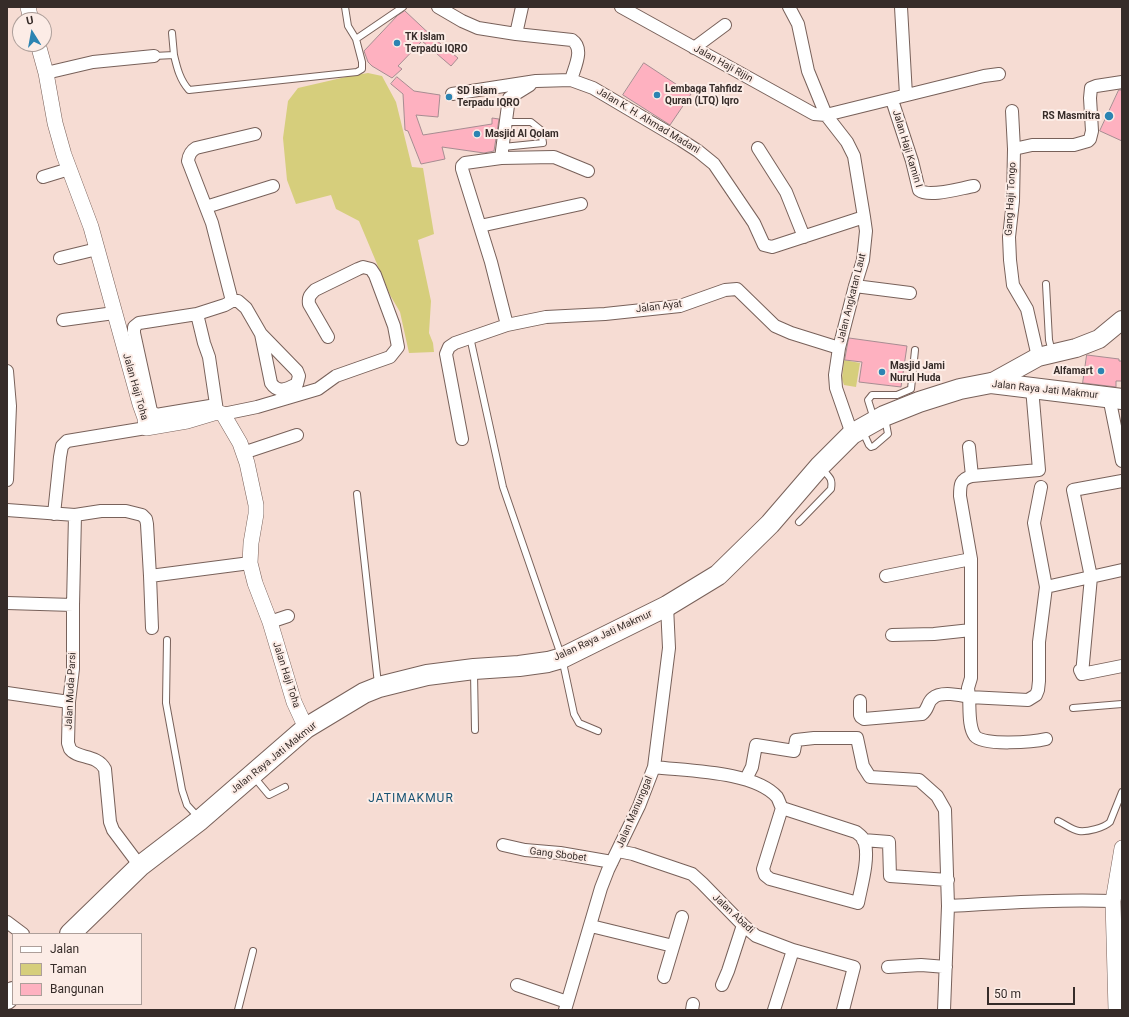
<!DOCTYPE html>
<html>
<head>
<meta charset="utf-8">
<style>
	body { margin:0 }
	#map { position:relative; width:1129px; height:1017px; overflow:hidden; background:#f6dcd3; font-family:Roboto,sans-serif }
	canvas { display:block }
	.frame { position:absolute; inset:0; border:8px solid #362c29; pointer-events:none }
	.legend { position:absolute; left:12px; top:933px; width:130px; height:72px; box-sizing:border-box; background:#fcece6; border:1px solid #ad9f9a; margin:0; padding:5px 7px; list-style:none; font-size:12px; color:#362c29 }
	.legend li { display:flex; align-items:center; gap:8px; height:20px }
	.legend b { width:20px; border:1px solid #ad9f9a }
	.north { position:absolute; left:12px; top:12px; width:40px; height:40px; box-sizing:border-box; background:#fcece6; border:1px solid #ad9f9a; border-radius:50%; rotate:349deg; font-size:11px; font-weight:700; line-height:16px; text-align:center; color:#362c29 }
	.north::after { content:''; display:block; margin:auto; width:14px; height:18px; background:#2c84b2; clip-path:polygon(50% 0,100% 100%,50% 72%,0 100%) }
	.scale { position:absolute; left:987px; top:987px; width:88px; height:18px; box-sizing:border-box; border:2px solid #362c29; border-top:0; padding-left:5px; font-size:12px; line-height:14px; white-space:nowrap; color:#362c29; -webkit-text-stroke:3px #fcece6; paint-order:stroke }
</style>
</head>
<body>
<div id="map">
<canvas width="1129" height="1017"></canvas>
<div class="frame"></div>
<ul class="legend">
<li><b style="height:5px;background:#fff"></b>Jalan</li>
<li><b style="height:11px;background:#d6ce7c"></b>Taman</li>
<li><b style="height:11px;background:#feb1c0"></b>Bangunan</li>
</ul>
<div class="north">U</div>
<div class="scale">50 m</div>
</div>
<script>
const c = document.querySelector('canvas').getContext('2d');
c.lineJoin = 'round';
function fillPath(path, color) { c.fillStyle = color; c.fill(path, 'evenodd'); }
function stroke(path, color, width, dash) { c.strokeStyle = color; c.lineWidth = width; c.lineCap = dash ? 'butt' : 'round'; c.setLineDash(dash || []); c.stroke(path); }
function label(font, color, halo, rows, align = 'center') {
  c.font = font + ' Roboto,sans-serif'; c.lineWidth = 4; c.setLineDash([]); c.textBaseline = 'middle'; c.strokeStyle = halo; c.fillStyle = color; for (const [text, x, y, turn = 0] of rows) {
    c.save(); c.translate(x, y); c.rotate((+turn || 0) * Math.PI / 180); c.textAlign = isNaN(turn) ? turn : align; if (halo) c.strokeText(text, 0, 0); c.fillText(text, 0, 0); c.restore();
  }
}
fillPath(new Path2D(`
	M368 73 382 76 396 102 412 167 423 168 434 234 418 240 431 301 429 333 433 343 434 352 409 353 400 312 390 295 359 221 336 209 331 195 296 204 287 180 283 138 288 101 298 88 350 76Z
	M844 360 860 363 856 387 844 385 842 379Z`), '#d6ce7c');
const building = new Path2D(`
	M405 11 436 40 458 58 451 66 422 41 398 66 402 69 392 78 372 66 368 62 364 51 397 16Z
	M644 63 691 94 670 125 623 95Z
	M397 77 414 91 440 95 438 117 416 115 423 135 492 124V118L499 119 494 151 484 153 442 147 445 159 421 164 408 131 405 130 403 94 391 84Z
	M1119 90H1122V141L1100 131Z
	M849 338 907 346 901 387 859 382 862 362 845 360Z
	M1087 355 1119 359V361H1122V381H1116V387L1083 383Z`);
fillPath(building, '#feb1c0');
stroke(building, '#a68c91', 1);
const service = new Path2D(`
	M345 7 348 26 356 39
	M172 33 174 55
	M154 56 174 55C177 68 180 80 189 90L357 72 362 69V62L356 39 403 7
	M503 147 543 143 541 130 531 122H506
	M1046 284 1049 340 1052 352
	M470 337 503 487 562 658 574 714 579 723 598 731
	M874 419 868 400 872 395H897L911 389 915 350
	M863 432 869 445 871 447 874 446 888 434 885 418
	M357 494 378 684
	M799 522 831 489C833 478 829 477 822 469
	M167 640 166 703 182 790 187 805 199 818
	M474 672 475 730
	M1073 708 1122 704
	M254 777 269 795 285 787
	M1058 821C1065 824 1072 830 1079 831 1087 832 1104 828 1110 822L1122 792
	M238 1010 253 951`);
const minor = new Path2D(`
	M438 7 462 21 478 28 516 34
	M522 7 516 34 572 40C585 49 574 68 571 80
	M621 7 814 114 826 115 984 76 999 74
	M789 7 798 24 808 71 826 115 847 142 854 156 864 217 866 231 863 260 855 286 839 348 835 375 836 388 852 434
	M901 7 906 95
	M694 48 725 25
	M46 73 93 62 154 56
	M452 94 536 81 571 80 593 88 681 140 698 151 714 164 754 223 764 245 772 247 864 217
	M892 100 912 161 919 190C929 198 961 188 974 186
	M1012 111 1014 149
	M758 148 786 192 804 237
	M501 158 509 98 530 85
	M43 177 69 169
	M206 207 273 186
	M480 226 581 204
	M60 258 97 249
	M855 286 910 293
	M232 301 212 223 188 161C189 154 191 151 196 148L255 134
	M197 314 204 343 209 357 217 411
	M63 320 114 313
	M507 325 491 262 462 169V166L465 163 501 158 554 157 588 171
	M1038 357 1027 309 1013 285 1010 260 1009 237 1013 201 1014 149 1032 145H1074L1088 141 1090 139 1092 131 1090 98 1091 88 1096 86 1122 82
	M7 371 10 406 7 480
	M1109 397 1122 461
	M216 405 156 415 151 411 134 333V327L139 323 197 314 225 305 232 301H238L246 308 261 334 297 371 299 376 297 384C287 389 278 394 271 383L261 334
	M223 414 257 407 318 389 336 376 390 357 398 347 394 326 375 275 371 269 363 267 358 269 315 290C310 295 308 297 309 304L328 337
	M462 439 446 354 449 347 455 343 507 325 546 317 605 314 680 306 725 290 737 289 775 326 791 333 839 348
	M969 447 972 476
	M243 453 297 435
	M1041 487 1034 523 1046 587 1039 642V681L1038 690 1036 695 1028 700 969 697C970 708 968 727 975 736 983 746 1034 742 1046 739
	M7 510 75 515 101 511H126L142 515 146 519 147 524 150 576 250 563
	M54 514 60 457 62 446 67 441 146 428
	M75 515 73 605V669L69 702 68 743C68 743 70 749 70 749 77 759 97 754 105 769L110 822 113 830 140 866
	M150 576 152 628
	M886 576 971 559
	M1046 587 1122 570
	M7 603 73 605
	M270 622 288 616
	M892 635 934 634 971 630
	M1080 670 1082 674 1122 666
	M1082 674 1091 577 1073 490 1122 481
	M7 693 69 702
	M860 701V715L861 717 864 719 922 714C929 709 927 702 933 698 940 691 961 695 969 697L968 688 971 678V559L960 496C960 485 960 479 972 476L1039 470 1032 388
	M654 767C687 771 754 771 777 797 779 800 780 805 782 808L856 832C861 836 864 838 865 844 869 860 861 887 858 903L770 879 765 875 763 869 782 808
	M746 779 752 767 756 745 794 751 796 740 814 738H857L863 766 870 777 919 780 937 796 945 810 948 906 944 1010
	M863 840 889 842 890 876 948 880
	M503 845 525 850 560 853 612 862
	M618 851 633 854 692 874 702 883 743 925 756 936 793 950 854 967 843 1010
	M948 906C1003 903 1058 899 1113 901
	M7 922 23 934
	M591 926 673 946
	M888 967 921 965 946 967
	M664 977 682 917
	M517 985 567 1002
	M722 985 728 971 743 925
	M565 1010 601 888 608 870 639 806 654 767 669 648 667 606
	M692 1010 693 1004
	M774 1010 793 950`);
const tertiary = new Path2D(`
	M28 7 31 20
	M38 44 46 73 55 123 64 155 91 227 140 404 145 418 146 428 187 421 217 412 223 414 240 443 247 463 256 505V514L251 543 250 563 255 583 270 622 294 702 306 728
	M1116 1010 1113 901 1122 848`);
const secondary = new Path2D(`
	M991 383 1038 357 1076 348 1099 339 1122 320`);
const primary = new Path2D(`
	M70 934 140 866 200 820 306 728 364 693 379 687 427 675 474 669 519 666 548 662 562 658 667 606 718 575 770 524 820 466 852 434 884 416 919 402 960 389 991 383 1122 399
	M7 999 13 992`);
stroke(service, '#78615a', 8);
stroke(minor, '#78615a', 14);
stroke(tertiary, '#78615a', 16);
stroke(secondary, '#78615a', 20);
stroke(primary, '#78615a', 22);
stroke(service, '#fff', 6);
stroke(minor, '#fff', 12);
stroke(tertiary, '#fff', 15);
stroke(secondary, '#fff', 18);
stroke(primary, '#fff', 20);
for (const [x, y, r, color] of [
	[397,43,4,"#2c84b2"],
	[657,95,4,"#2c84b2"],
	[449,97,4,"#2c84b2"],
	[1109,116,5,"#2c84b2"],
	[477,134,4,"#2c84b2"],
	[1101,371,4,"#2c84b2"],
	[882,372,4,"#2c84b2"]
]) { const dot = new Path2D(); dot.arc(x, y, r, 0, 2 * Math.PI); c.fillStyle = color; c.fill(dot); stroke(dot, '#fcece6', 1.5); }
label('bold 10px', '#362c29', '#fcece6', [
	["TK Islam",405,37],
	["Terpadu IQRO",405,49],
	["Lembaga Tahfidz",665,89],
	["Quran (LTQ) Iqro",665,101],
	["SD Islam",457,91],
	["Terpadu IQRO",457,103],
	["RS Masmitra",1100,116,"right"],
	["Masjid Al Qolam",485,134],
	["Masjid Jami",890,366],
	["Nurul Huda",890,378],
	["Alfamart",1093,371,"right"]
], 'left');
label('10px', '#362c29', '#fcece6', [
	["Jalan Haji Rijin",723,64,29],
	["Jalan K. H. Ahmad Madani",648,121,31],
	["Jalan Haji Kamin I",907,149,73],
	["Gang Haji Tongo",1011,199,-87],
	["Jalan Angkatan Laut",852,298,-76],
	["Jalan Ayat",659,307,-7],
	["Jalan Haji Toha",135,387,74],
	["Jalan Raya Jati Makmur",1045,390,6],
	["Jalan Raya Jati Makmur",603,636,-25],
	["Jalan Haji Toha",286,675,72],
	["Jalan Muda Parsi",71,691,-87],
	["Jalan Raya Jati Makmur",274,758,-39],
	["Jalan Manunggal",635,812,-67],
	["Gang Sbobet",558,855,7],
	["Jalan Abadi",733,914,43]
]);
c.letterSpacing = '1px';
label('12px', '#175373', '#fcece6', [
	["JATIMAKMUR",411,799]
]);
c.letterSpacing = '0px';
</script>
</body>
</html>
